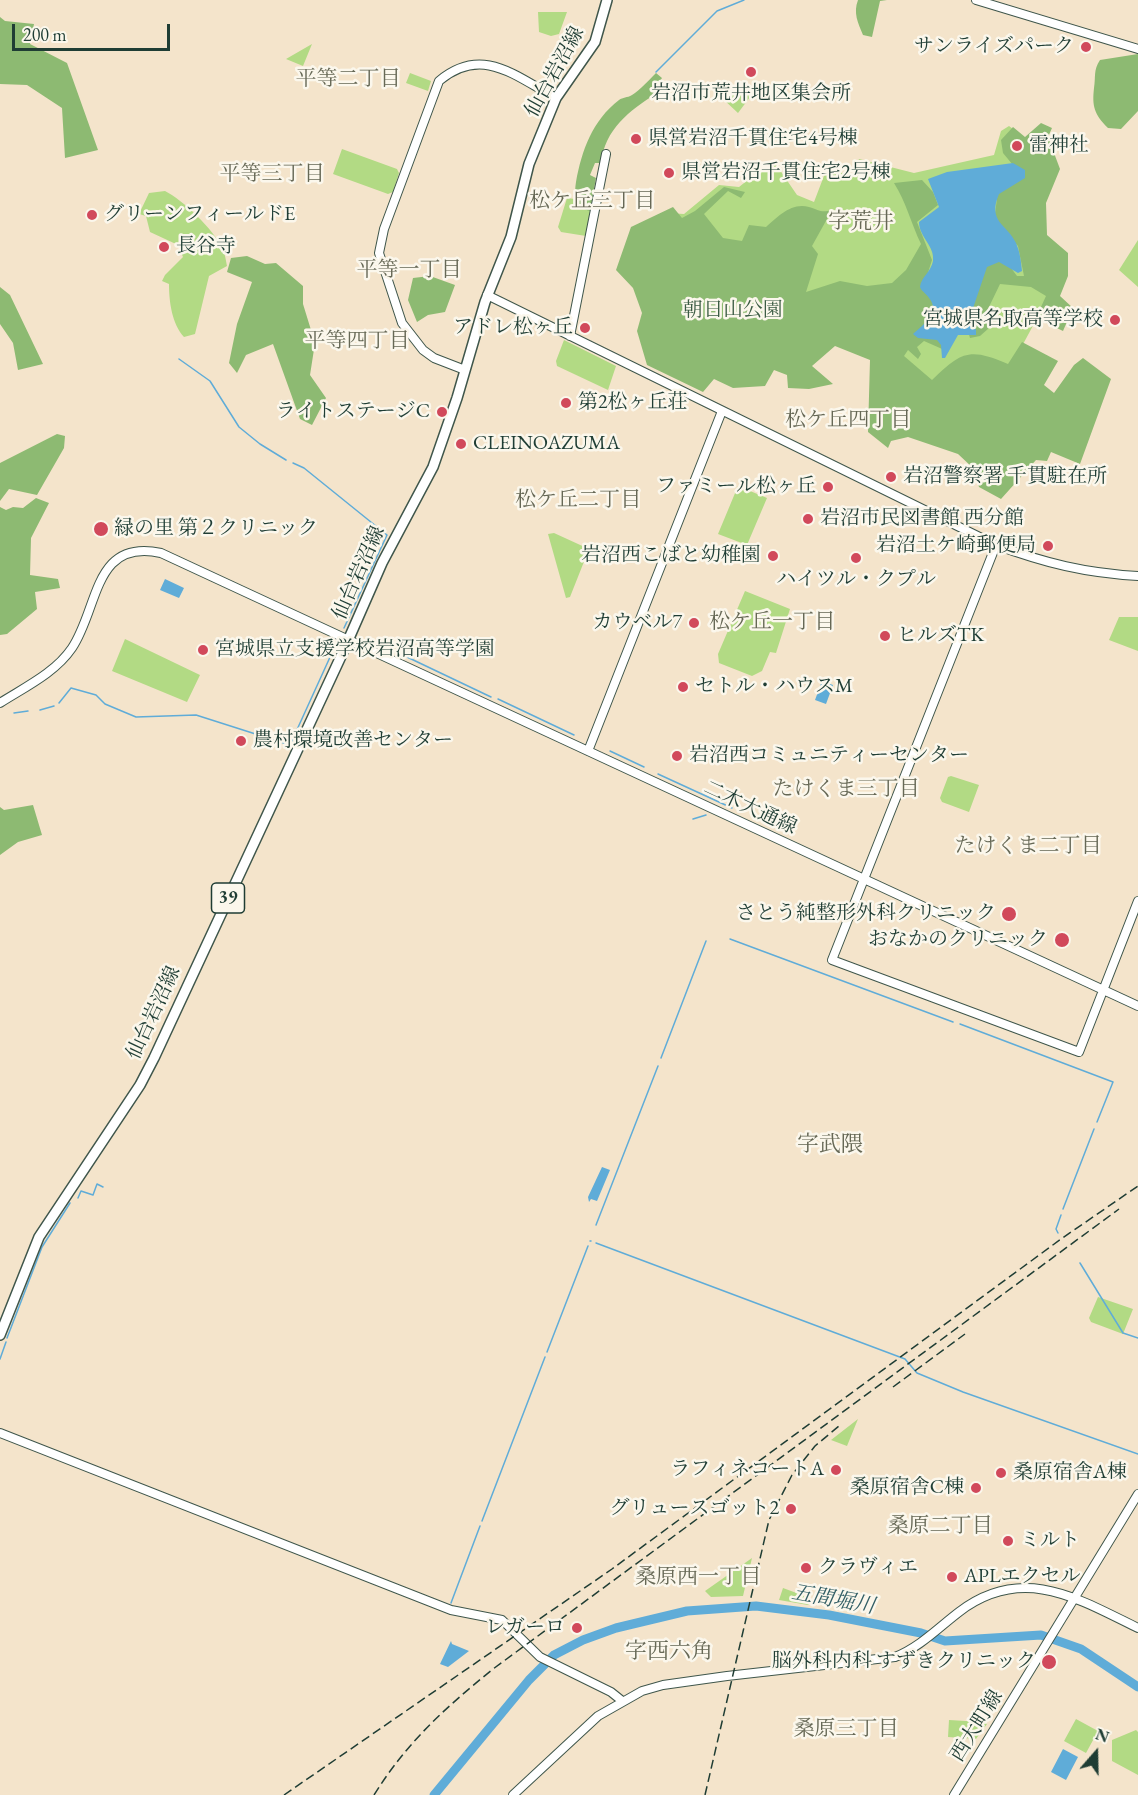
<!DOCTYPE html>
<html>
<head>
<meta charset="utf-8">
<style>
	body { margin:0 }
	#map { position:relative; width:1138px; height:1795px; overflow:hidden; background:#f4e4cb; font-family:"EB Garamond",serif }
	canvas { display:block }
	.north { position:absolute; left:1066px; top:1723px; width:60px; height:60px; -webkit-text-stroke:4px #fbf7ec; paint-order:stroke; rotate:20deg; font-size:16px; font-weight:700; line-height:24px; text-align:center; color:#1f3d34 }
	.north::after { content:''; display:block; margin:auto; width:21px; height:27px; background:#1f3d34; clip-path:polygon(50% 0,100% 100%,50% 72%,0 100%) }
	.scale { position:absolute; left:12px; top:24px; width:158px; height:27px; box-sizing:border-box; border:3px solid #1f3d34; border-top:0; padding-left:8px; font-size:18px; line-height:21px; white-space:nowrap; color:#1f3d34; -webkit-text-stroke:4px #fbf7ec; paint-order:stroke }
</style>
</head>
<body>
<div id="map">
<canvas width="1138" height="1795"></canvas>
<div class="north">N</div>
<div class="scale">200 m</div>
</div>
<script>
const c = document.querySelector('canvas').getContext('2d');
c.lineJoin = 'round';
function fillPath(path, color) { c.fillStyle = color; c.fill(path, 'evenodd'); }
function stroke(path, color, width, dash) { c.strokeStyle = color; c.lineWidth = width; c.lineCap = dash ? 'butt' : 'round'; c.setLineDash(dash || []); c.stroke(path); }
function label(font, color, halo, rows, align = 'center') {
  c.font = font + ' "EB Garamond","Noto Serif JP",serif'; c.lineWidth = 5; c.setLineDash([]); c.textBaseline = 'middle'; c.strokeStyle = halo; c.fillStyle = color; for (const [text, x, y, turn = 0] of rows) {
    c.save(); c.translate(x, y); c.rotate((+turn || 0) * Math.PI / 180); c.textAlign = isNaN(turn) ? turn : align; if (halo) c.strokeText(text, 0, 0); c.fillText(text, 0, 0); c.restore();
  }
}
fillPath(new Path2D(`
	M538 12H567L559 34 551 36 539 32Z
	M312 44 303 66 286 59Z
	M410 73 431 81 428 91 406 83Z
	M751 91 753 93 738 113 723 99 724 95Z
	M1009 126 1028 140 1049 296 1001 385 966 413 885 363 668 213 684 214 719 185 739 187 773 160 797 195 814 202 827 168 852 176 859 159 914 173 994 155 1001 131Z
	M342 149 397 169 399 173 393 192 388 194 333 174Z
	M165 191C183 200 214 230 222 248 225 253 226 261 227 266L209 276 195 334 184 337C172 324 169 302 169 284L162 281 165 275 183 257 178 245 150 232 146 216 139 214 149 193Z
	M567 198 575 199 577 205 593 210 586 236 561 232 558 227Z
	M1138 240V287L1119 270Z
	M564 340 616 366 608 390 557 366 556 361Z
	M738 486 767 498 747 545 718 534Z
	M554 533 589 549 570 597 566 598 548 534Z
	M745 591 790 609 776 653 770 652 762 671 752 676 719 663 718 654Z
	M1119 617H1138V651L1109 640Z
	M125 639 200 675 187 702 112 671Z
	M951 776 979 785 969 812 942 802 940 798 948 777Z
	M1098 1297 1133 1309 1123 1334 1091 1322 1089 1318Z
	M858 1419 847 1446 831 1440Z
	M752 1558 743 1596 711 1597 705 1591Z
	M783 1588 810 1598 812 1602 808 1605 779 1600Z
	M1076 1719 1098 1731 1086 1753 1064 1741Z
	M949 1720 983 1722 987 1724 976 1739 948 1737Z
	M1136 1730 1138 1732V1775L1112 1761V1740Z`), '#b2da84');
fillPath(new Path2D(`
	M858 0H887L880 1 872 37 863 35C858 23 853 13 858 0Z
	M0 17 5 21 34 24 30 44 67 63 98 150 65 158 62 108 27 85 0 84Z
	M1138 54V111L1121 129 1108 128C1094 114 1092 106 1094 88 1096 76 1093 71 1100 60Z
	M656 73 662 78 656 87 657 93C629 111 605 129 601 163H595L590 175 596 178 590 211C575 207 574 195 576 182 582 150 592 121 619 100 623 97 627 98 632 95 640 90 649 80 656 73Z
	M1041 123 1052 128 1048 137 1060 169 1046 203 1047 235 1068 253V276L1060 296 1073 308 1063 331 1036 318 1046 296 1031 287 1000 284 988 309 989 328 980 336 970 338 965 321 984 269 991 261 1005 260 1017 276H1024L1018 246 994 221 998 191 1022 176 1003 153 1001 140 1013 127 1025 137Z
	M922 180 933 192 938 205 917 222 932 260 925 282 937 312V339L949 352 924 341 917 347 921 354 918 359 908 350 904 356 932 380C961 352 969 347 1008 364L1022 342 1058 361 1044 385 1054 393 1074 365 1083 358 1111 379 1080 464 1051 452 1047 461 1036 460 1001 499 979 487 973 468 958 454 908 437 891 441 888 448 868 432 870 360 835 346 812 366 833 384 809 389 788 388 787 375 774 370 765 386 733 388 714 379 703 392 647 365 637 331 642 313 633 288 616 270 631 227 673 207 682 218 695 211 724 187 745 192 741 198 728 191 704 214 723 238 742 241 749 225 766 227C778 217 791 202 809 207 819 210 821 213 832 210L812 246 818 254 806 292 840 281 867 286 892 283 906 270 921 244C911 223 906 202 894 183Z
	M247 256 265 264 276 263 303 286V304L315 343 310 375 326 398 312 425 300 419 273 344 246 355 237 373 229 363 237 324 252 282 227 272 231 258Z
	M430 276 455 285 445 312 428 315 417 322 408 300 413 278Z
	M0 287 10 295 43 364 18 370 13 343 0 324Z
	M57 434 65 436 64 448 37 495 9 489 0 501V463Z
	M36 498 49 503 31 538 30 575 58 579 60 588 35 592 37 609 7 634 0 635V507L6 510 13 507 23 508Z
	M33 805 42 835 18 842 0 855V807L4 810Z`), '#8dba72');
fillPath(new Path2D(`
	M1013 163 1025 170V178L999 194C987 222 1007 224 1016 243 1020 252 1021 261 1022 271L1018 273 999 262 987 267 969 320 976 330V335H958L945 358H942L941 345 937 340 918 338 913 334C923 325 941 312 929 298 926 293 922 292 920 287 921 277 931 272 933 261 935 246 919 237 919 222L939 207 928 179 947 172Z
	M165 579 184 588 179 598 160 590Z
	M822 681 833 685 826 704 815 700Z
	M602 1167 610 1170 597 1201 591 1199 589 1202 588 1197Z
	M451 1641 452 1644 469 1651 448 1667 440 1664Z
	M1063 1749 1078 1757 1066 1780 1051 1772Z`), '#5facd8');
stroke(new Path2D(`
	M656 72 717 11 744 0
	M179 359 210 381 239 427 260 444 286 460
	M293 463 304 468 387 535 344 628
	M368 639 374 642
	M382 645 399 653
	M407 657 491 697
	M498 699 574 735
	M59 703 71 688 96 695 105 704 136 717 196 715 290 745 336 644
	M40 710 54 706
	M14 713 28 711
	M610 751 644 767
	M658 774 732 808
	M693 819 706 815
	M730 939 953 1022
	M960 1024 1113 1082 1097 1122
	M661 1058 706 941
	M78 1198 81 1191 93 1195 97 1184 103 1187
	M1063 1209 1094 1129
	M596 1225 658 1066
	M1058 1233 1056 1229 1061 1215
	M590 1241H591
	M596 1243 905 1359 917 1373 963 1392 1138 1454
	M1080 1263 1123 1333 1138 1338
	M7 1338 42 1247 70 1203
	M547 1352 588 1246
	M0 1359 6 1342
	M482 1521 545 1357
	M451 1603 480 1526`), '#5facd8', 1.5);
stroke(new Path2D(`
	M434 1795 529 1680 554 1655 583 1640 616 1628 687 1611 756 1606 829 1615 921 1633 945 1641 1041 1635 1081 1649 1138 1687`), '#5facd8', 9);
const tertiary = new Path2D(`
	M976 0 1138 49
	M487 295 996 545C1045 563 1085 573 1138 576
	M570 336 606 154
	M465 370 434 358 423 350 402 323 379 253 384 229 439 81C482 45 515 76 556 98
	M996 545 832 960 1079 1052 1138 901
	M0 703C25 687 55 673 72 648 99 608 93 538 161 553L1138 1006
	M588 751 722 411
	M0 1433 451 1610 502 1620 540 1657 611 1692 621 1700
	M513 1795 598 1716 642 1691 663 1685 727 1676 895 1657C920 1647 938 1628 959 1612 1022 1564 1077 1598 1138 1628
	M954 1795 1138 1494`);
const primary = new Path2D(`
	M0 1335 39 1237 140 1085 154 1058 343 652 382 563 433 467 457 398 485 302 511 237 529 164 556 98 595 42 607 0`);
stroke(tertiary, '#3f564b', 10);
stroke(primary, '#3f564b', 12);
stroke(tertiary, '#fff', 8);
stroke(primary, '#fff', 9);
stroke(new Path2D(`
	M893 1387 965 1334
	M284 1795 612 1569 1061 1239 1138 1186
	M374 1795C407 1742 445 1708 493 1669L1119 1209
	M705 1795 769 1520 792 1475 815 1446 839 1426`), '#1f3d34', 1.5, [9, 4.5]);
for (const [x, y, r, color] of [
	[1086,47,6,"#d1495b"],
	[751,72,6,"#d1495b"],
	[636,139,6,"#d1495b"],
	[1017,146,6,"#d1495b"],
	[669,173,6,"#d1495b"],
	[92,215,6,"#d1495b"],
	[164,247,6,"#d1495b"],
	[1115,320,6,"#d1495b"],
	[585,328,6,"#d1495b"],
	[566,403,6,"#d1495b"],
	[442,412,6,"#d1495b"],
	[461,444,6,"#d1495b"],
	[891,477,6,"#d1495b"],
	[828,487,6,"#d1495b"],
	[808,519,6,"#d1495b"],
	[101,529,8,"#d1495b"],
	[1048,546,6,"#d1495b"],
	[773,556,6,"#d1495b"],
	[856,558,6,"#d1495b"],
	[694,623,6,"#d1495b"],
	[885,636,6,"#d1495b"],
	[203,650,6,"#d1495b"],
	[683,687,6,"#d1495b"],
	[241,741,6,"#d1495b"],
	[677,756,6,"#d1495b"],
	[1009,914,8,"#d1495b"],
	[1062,940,8,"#d1495b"],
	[836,1470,6,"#d1495b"],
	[1001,1473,6,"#d1495b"],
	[976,1488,6,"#d1495b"],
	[791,1509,6,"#d1495b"],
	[1008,1541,6,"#d1495b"],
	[806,1568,6,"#d1495b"],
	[952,1577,6,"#d1495b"],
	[577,1628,6,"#d1495b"],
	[1049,1662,8,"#d1495b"]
]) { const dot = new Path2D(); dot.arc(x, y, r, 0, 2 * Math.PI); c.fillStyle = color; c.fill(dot); stroke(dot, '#fbf7ec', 2); }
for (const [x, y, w] of [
	[228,898,33]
]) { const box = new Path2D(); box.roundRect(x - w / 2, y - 15, w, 30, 4.5); c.fillStyle = '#fbf7ec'; c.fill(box); stroke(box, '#1f3d34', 1.5); }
label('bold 18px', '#1f3d34', null, [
	["39",228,898]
]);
label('20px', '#1f3d34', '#fbf7ec', [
	["サンライズパーク",1074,47,"right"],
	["岩沼市荒井地区集会所",751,94,"center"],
	["県営岩沼千貫住宅4号棟",648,139],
	["雷神社",1029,146],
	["県営岩沼千貫住宅2号棟",681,173],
	["グリーンフィールドE",104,215],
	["長谷寺",176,247],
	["宮城県名取高等学校",1103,320,"right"],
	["アドレ松ヶ丘",573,328,"right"],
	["第2松ヶ丘荘",578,403],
	["ライトステージC",430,412,"right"],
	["CLEINOAZUMA",473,444],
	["岩沼警察署 千貫駐在所",903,477],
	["ファミール松ヶ丘",816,487,"right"],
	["岩沼市民図書館 西分館",820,519],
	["緑の里 第２クリニック",114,529],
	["岩沼土ケ崎郵便局",1036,546,"right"],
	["岩沼西こばと幼稚園",761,556,"right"],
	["ハイツル・クプル",856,580,"center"],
	["カウベル7",682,623,"right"],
	["ヒルズTK",897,636],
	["宮城県立支援学校岩沼高等学園",215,650],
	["セトル・ハウスM",695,687],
	["農村環境改善センター",253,741],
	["岩沼西コミュニティーセンター",689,756],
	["さとう純整形外科クリニック",996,914,"right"],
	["おなかのクリニック",1048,940,"right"],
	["ラフィネコートA",824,1470,"right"],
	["桑原宿舎A棟",1013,1473],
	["桑原宿舎C棟",964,1488,"right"],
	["グリュースゴット2",779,1509,"right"],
	["ミルト",1020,1541],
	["クラヴィエ",818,1568],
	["APLエクセル",964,1577],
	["レガーロ",565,1628,"right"],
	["脳外科内科 すずきクリニック",1036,1662,"right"]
], 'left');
label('20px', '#1f3d34', '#fbf7ec', [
	["仙台岩沼線",555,72,-61],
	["仙台岩沼線",359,573,-66],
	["二木大通線",750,808,25],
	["仙台岩沼線",154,1013,-65],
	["西大町線",977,1726,-58]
]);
label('20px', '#3c5c44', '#fbf7ec', [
	["朝日山公園",733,311]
]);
label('21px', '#666855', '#fbf7ec', [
	["平等二丁目",348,79],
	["平等三丁目",272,174],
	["松ケ丘三丁目",592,201],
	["平等一丁目",409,270],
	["平等四丁目",357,341],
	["松ケ丘四丁目",848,420],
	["松ケ丘二丁目",578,500],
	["松ケ丘一丁目",772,622],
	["たけくま三丁目",846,789],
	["たけくま二丁目",1028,846],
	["桑原二丁目",940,1526],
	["桑原西一丁目",698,1577],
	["桑原三丁目",846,1729]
]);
label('italic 21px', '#325e65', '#fbf7ec', [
	["五間堀川",833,1600,10]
]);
label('22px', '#666855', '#fbf7ec', [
	["字荒井",861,222],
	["字武隈",830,1145],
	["字西六角",669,1652]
]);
</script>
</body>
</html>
